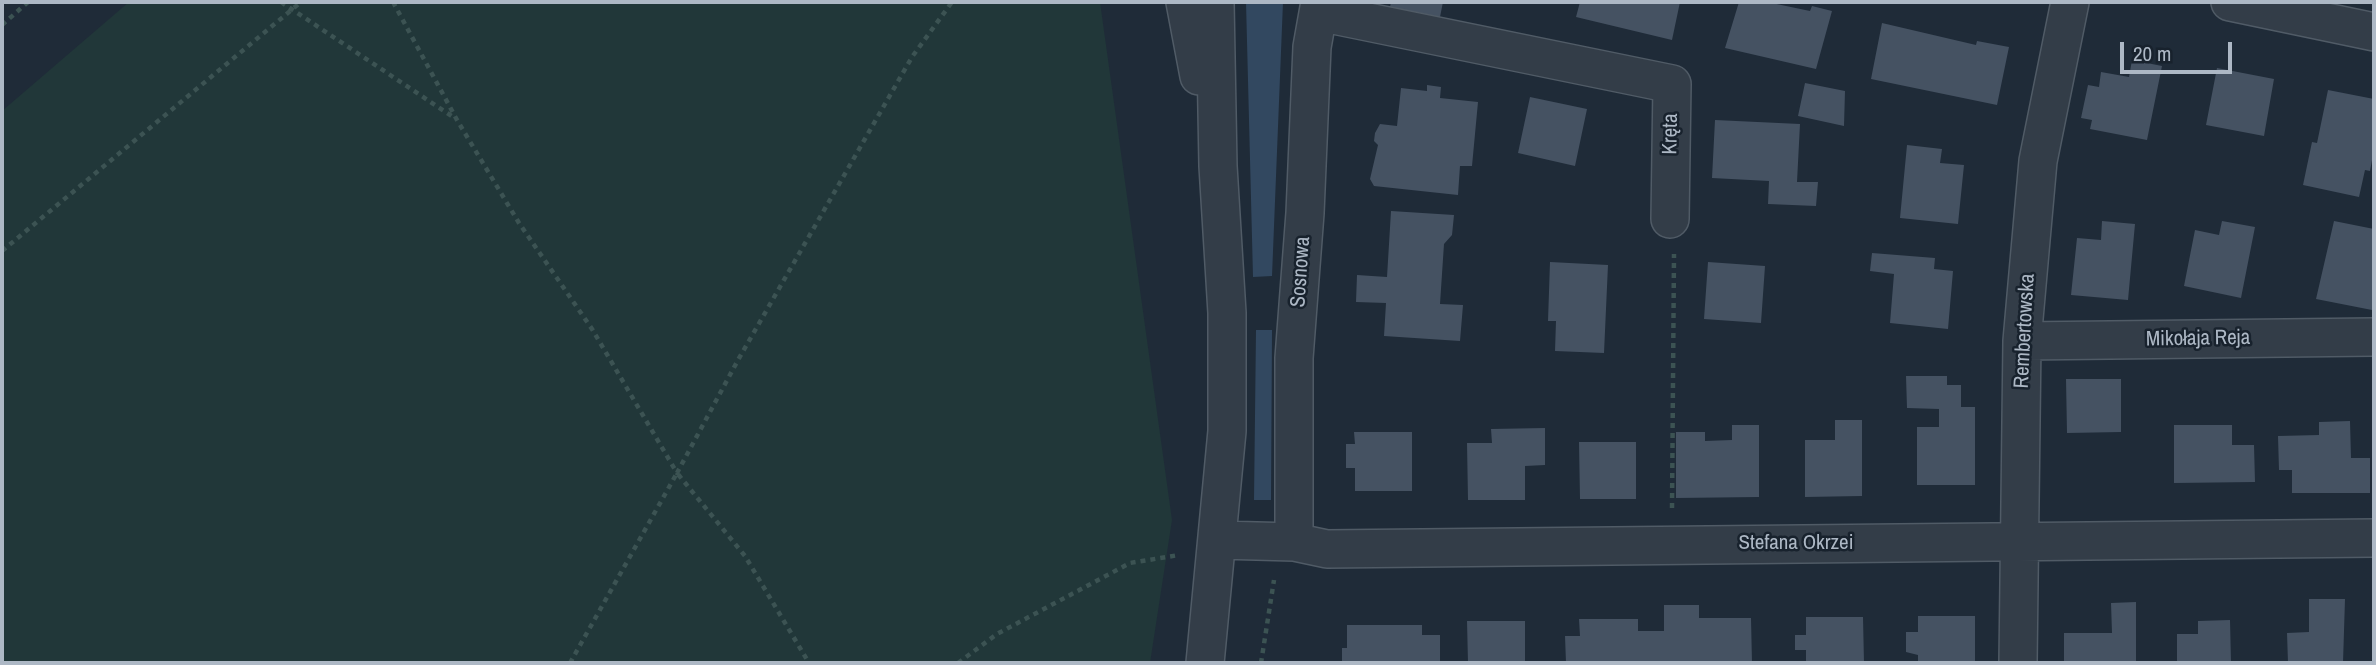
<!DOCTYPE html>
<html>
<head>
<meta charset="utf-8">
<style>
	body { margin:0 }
	#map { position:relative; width:2376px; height:665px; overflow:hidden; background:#1f2b38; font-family:"Archivo Narrow",sans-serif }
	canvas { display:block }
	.frame { position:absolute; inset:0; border:4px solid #adb8c5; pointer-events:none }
	.scale { position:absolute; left:2120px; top:42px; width:112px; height:32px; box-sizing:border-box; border:4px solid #adb8c5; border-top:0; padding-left:9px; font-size:21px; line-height:24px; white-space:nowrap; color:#adb8c5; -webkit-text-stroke:5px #18222d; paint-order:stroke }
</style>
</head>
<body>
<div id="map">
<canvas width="2376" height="665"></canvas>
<div class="frame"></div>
<div class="scale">20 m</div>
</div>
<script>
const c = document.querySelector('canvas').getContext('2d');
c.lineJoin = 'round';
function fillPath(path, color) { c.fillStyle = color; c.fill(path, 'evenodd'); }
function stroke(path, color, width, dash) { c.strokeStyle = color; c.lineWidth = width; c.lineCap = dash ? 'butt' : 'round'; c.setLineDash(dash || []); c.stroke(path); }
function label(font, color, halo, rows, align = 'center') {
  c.font = font + ' "Archivo Narrow",sans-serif'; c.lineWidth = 5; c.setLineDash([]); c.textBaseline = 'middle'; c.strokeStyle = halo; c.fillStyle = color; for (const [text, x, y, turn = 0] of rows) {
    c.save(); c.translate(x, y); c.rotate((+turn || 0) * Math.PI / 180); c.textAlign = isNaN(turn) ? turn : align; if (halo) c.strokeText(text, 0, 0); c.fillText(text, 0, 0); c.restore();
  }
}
fillPath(new Path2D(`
	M129 2H1100L1172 520 1150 663H2V111Z`), '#213739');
fillPath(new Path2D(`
	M1246 2H1283L1272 276 1253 277Z
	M1256 330H1272L1271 500H1254Z`), '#324860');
fillPath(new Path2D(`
	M1391 2H1443L1440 17 1390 7Z
	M1580 2H1680L1672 40 1576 17Z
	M1739 2H1767L1810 11 1812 6 1832 11 1816 69 1725 48Z
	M1882 23 1976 45 1977 41 2009 47 1997 105 1871 79Z
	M2132 60 2162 66 2147 140 2090 129 2092 120 2081 118 2088 85 2099 87 2101 72 2129 77Z
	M2217 68 2274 79 2264 136 2206 125Z
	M1805 83 1845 91 1844 126 1798 116Z
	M1427 85 1441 87 1440 98 1478 102 1472 166H1460L1458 195 1374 186 1370 179 1378 145 1374 141 1375 133 1380 124 1397 126 1401 88 1427 91Z
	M2328 90 2374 99V149L2370 171 2365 170 2359 197 2303 185 2312 142 2317 143Z
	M1530 97 1587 109 1575 166 1518 153Z
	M1715 120 1800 124 1797 182H1818L1816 206 1768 204 1769 181 1712 178Z
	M1907 145 1942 149 1940 163 1964 165 1958 224 1900 218Z
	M1391 211 1454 215 1452 235 1444 244 1440 304 1463 305 1460 341 1384 336 1386 303 1356 302 1357 275 1387 277Z
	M2102 221 2135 224 2128 300 2071 295 2077 238 2101 240Z
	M2222 221 2255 227 2241 298 2184 286 2195 230 2219 235Z
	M2334 221 2374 229 2372 310 2316 299Z
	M1872 253 1935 258 1934 269 1953 271 1948 329 1890 323 1894 274 1870 271Z
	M1550 262 1608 265 1604 353 1555 351 1556 321H1548Z
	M1708 262 1765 266 1761 323 1704 319Z
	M1906 376H1947V385H1961V407H1975V485H1917V427H1939V409L1907 408Z
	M2066 379H2121V432L2067 433Z
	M1835 420H1862V496L1805 497V440H1835Z
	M2350 421 2351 458H2370V493H2292V470H2279L2278 436 2319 435V422Z
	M1732 425H1759V497L1676 498V432H1705V441L1732 440Z
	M2174 425H2232V445H2254L2255 482 2174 483Z
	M1545 428V465L1525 466V500H1468L1467 443H1492L1491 429Z
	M1354 432H1412V491H1355V468H1346V444H1355Z
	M1579 442H1636V499H1580Z
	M2309 599H2345L2343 663H2288L2287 633 2309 632Z
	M2136 602V663H2064V633H2112L2111 603Z
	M1664 605H1699V618H1751L1752 663H1566L1565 636H1580L1579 619H1638V631H1664Z
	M1918 616H1975V663H1918V655L1906 652V632H1918Z
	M1806 617H1863L1864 663H1806V650H1795V635H1806Z
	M2230 620 2231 663H2177V634H2198V621Z
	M1467 621H1525V663H1468Z
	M1347 625H1422V635H1440V663H1342V648H1347Z`), '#455262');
const minor = new Path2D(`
	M1185 2 1199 76
	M2230 2 2374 32
	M1319 12 1672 84 1670 219
	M2022 341 2374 337
	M1219 540 1294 542 1327 549 2374 538
	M1294 542V358L1305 213 1312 47 1320 2
	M1205 663 1227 431V313L1218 166 1215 2
	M2018 663 2022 341 2038 161 2070 2`);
stroke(minor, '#505b66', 40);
stroke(new Path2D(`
	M281 2 456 119
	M393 2 457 120 519 223 592 329 677 473 738 360 912 57 952 2
	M2 25 28 2
	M2 251 301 2
	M1672 508 1674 254
	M570 663 677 473 745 556 809 663
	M958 663 997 634 1130 563 1179 555
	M1261 663 1274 580`), '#3c5353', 4.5, [5, 5]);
stroke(minor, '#333d48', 37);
label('21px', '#adb8c5', '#18222d', [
	["Kręta",1671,134,-89],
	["Sosnowa",1301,272,-86],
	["Rembertowska",2025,331,-87],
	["Mikołaja Reja",2198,339,-1],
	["Stefana Okrzei",1796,543]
]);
</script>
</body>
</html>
